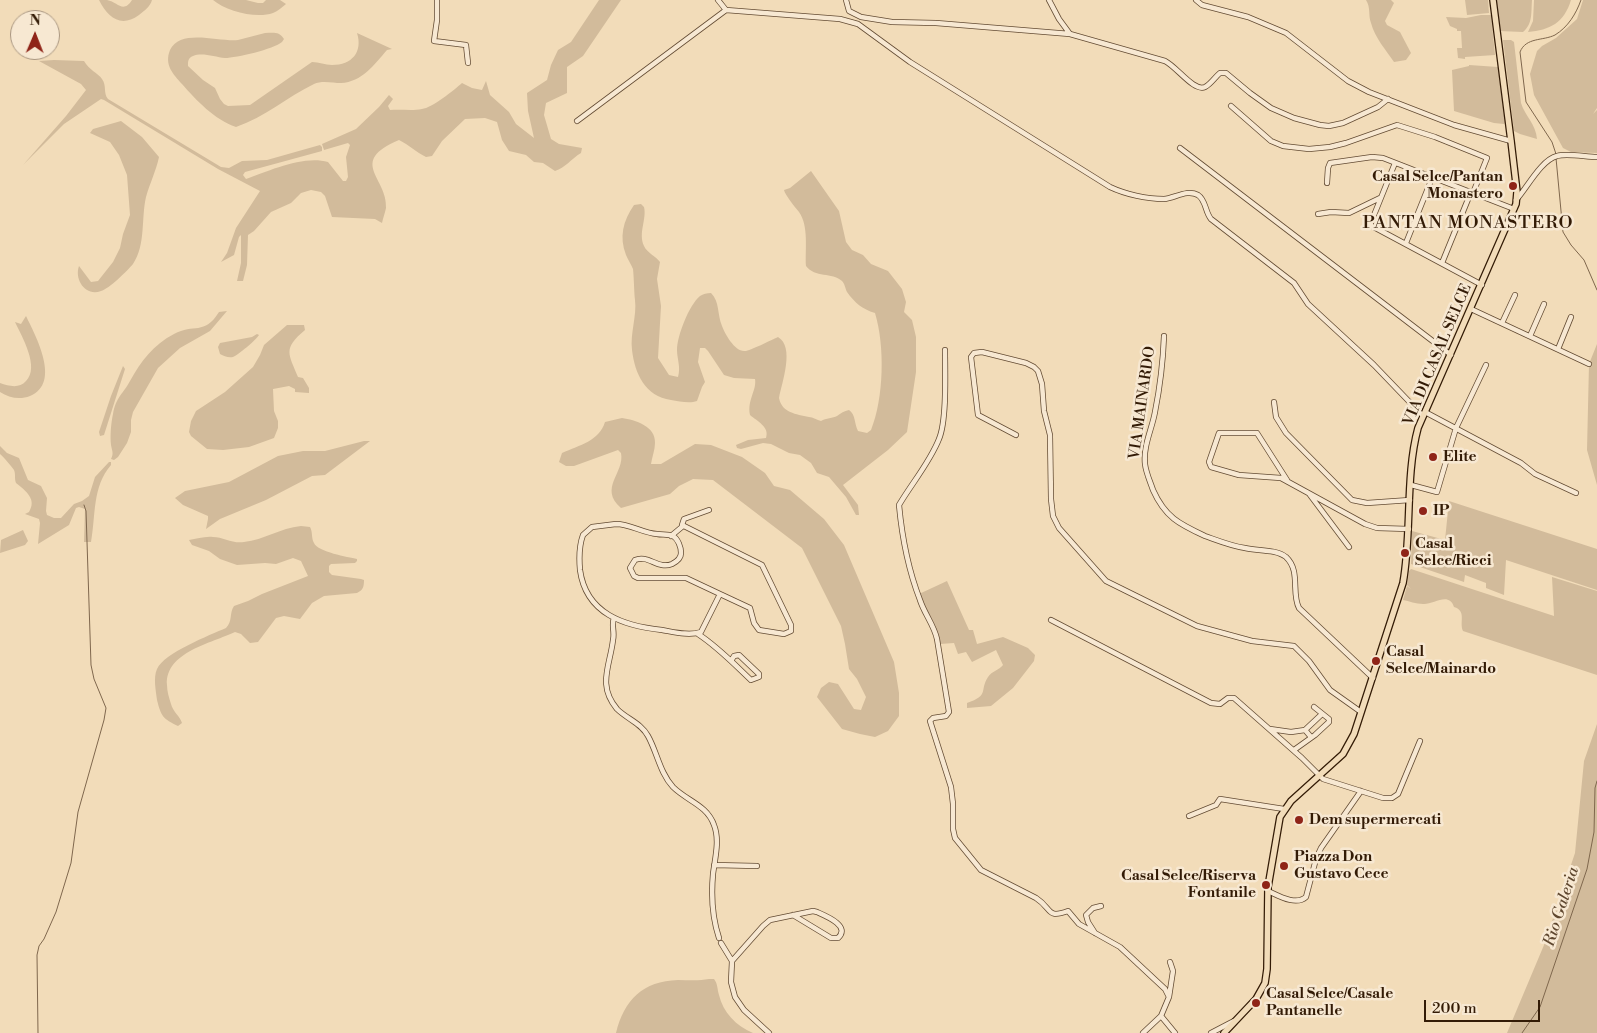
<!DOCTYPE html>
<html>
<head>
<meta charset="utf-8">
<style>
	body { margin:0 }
	#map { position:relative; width:1597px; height:1033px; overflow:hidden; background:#f2dcb9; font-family:"Libre Bodoni",serif }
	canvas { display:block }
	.north { position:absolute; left:10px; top:10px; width:50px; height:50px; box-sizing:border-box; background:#f7e8d2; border:1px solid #a99680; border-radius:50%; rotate:1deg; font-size:14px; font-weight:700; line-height:20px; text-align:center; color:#331b06 }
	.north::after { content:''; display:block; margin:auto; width:18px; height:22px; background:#8f2418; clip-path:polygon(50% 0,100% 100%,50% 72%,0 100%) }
	.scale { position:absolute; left:1424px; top:1000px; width:116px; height:22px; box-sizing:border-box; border:2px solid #331b06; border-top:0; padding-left:6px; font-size:15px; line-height:18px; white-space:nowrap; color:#331b06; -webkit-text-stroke:4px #f7e8d2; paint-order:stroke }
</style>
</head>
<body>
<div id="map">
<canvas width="1597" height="1033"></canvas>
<div class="north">N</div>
<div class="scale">200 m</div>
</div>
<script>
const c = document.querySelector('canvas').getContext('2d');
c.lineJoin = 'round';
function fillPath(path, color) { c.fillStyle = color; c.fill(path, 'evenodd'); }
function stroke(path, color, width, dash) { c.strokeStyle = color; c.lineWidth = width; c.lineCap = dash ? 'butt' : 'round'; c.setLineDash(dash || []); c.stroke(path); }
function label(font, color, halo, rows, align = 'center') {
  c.font = font + ' "Libre Bodoni",serif'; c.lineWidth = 5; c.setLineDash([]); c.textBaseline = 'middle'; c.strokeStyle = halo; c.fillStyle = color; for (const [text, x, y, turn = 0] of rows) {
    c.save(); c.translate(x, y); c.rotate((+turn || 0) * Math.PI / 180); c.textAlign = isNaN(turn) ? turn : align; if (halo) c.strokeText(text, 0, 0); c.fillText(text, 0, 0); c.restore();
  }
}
fillPath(new Path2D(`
	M99 0C102 0 105 0 107 0 118 2 123 14 132 0H152C150 7 145 10 139 15 121 28 108 18 99 0Z
	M213 0H246L258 3H263L266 0H280L286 4C282 7 278 11 273 13 256 19 226 11 213 0Z
	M599 0H621L583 56 567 67V93L546 103 544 115 551 139 559 144 582 148 581 153C571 159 565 168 555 171L543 163 534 162 526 155 509 151 502 140 497 122 485 118 465 119 442 141 432 156 426 157C416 152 409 145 399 140 347 162 388 178 386 208 385 213 383 218 382 223L375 219 332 217 325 196 321 192 311 190 301 193 291 203 271 212 254 231 248 235 247 265 243 281H237L241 263V235L239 237 234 255 221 262 227 253 236 228 260 191 218 169 104 100 101 99 64 124 23 165 66 116 86 90 81 84 39 61 54 60 84 61C89 70 98 73 102 79 107 86 103 93 108 99L221 167 229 168 242 161 267 160 320 145 322 147V151L245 172 243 175 246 179C269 171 303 155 328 162L343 181H346L348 177 346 157 350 145 348 143 324 150 322 144 356 129 379 107 389 95 393 99 388 106 390 110C401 109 412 111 422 109 432 108 454 90 462 83L472 88 482 90 486 81 490 95 509 112 516 124 534 138 528 111 527 93 547 80 551 65 558 50 571 42Z
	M1366 0H1391L1394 3 1385 21 1387 25 1400 32 1411 53 1406 60 1394 62C1386 50 1375 38 1371 23 1368 15 1371 8 1366 0Z
	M1465 0H1488L1489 13 1467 15Z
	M1494 0H1532C1531 12 1533 24 1523 32L1499 31Z
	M1534 0H1571C1564 23 1550 30 1528 32L1533 21Z
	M1583 0H1597V108L1593 114 1597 110V153L1571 152 1563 148 1534 95 1530 74 1537 51 1542 46 1556 38 1577 19Z
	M1481 15H1491L1495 55 1465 57V59L1458 58 1457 48H1462L1461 31H1457V29L1450 26 1446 17 1466 18Z
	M265 33C273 33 279 31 284 39L282 42C274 49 236 58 225 58 215 57 202 52 193 56 188 58 188 61 188 66L203 80 215 88 220 99 224 104 228 106 250 105 312 62C319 62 325 65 332 65 352 65 363 52 357 33L392 49 387 50C374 65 362 82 341 83 333 83 322 80 314 84 287 97 265 117 236 127 215 120 196 100 182 84 173 74 164 65 170 50 180 28 219 42 238 40 247 38 256 35 265 33Z
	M1503 40H1511L1514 42 1521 103C1525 116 1536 124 1537 139L1520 134 1514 131Z
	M1469 65 1498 67 1505 123 1504 124 1494 123 1454 111 1452 70 1469 66Z
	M121 121 142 137 159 157C156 171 150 183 146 197 141 218 146 245 133 264 127 271 109 289 101 291 86 297 74 280 79 266L91 282 98 281 113 262 120 248 123 234 130 215 127 175 119 155 110 142 90 133 93 129Z
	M811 171 839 211 846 242 852 250 863 255 871 264 888 271 902 289 906 302 904 312 912 320 916 337V372L907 432 888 450 843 485 858 505 859 515H856L846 497 829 477 817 473 811 463 800 455 789 453 771 444 763 443 741 449 737 448 736 445 748 440 766 438C770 427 757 421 750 415 747 400 757 390 755 379L734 378 724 375 708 351 705 348H700L698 362 705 382 702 387 697 401C689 404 679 401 671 400 645 396 635 374 632 350 630 333 637 316 635 300 634 291 634 278 633 269 631 264 628 260 626 255 619 237 623 221 634 205L641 204 644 207C647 219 638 233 644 246 647 253 656 256 660 262L657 279 661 306 658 358 669 375 678 377C681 367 677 359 677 350 677 336 689 305 700 296 703 294 707 293 711 293 720 302 717 314 722 326 725 334 735 352 745 351 750 351 771 340 778 337 795 347 782 382 779 398 782 413 796 414 809 417 813 417 817 420 821 421 826 418 833 418 837 416 841 413 844 411 849 410 856 415 854 423 858 431L867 433 871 430C884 398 885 346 875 313 862 309 855 303 847 292 845 288 845 284 842 281 832 272 815 278 806 266 805 250 809 226 799 212 795 207 785 195 784 190L790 188Z
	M227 311 210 331 180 348 158 368 133 412 131 420V432L127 443 118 457 114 460 111 459C114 453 112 451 111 445 110 436 111 423 113 414 116 397 123 394 130 381 141 361 153 345 174 334 194 323 204 336 219 312Z
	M26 316C35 335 62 383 30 396 20 400 9 398 0 392V383C9 386 19 389 26 381 40 367 22 337 15 322L21 324Z
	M287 325H304L305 330C282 349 289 354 298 377L303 378 309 388V393L295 392V389L289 386 273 389 274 411 278 421V428L274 438 249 447 223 450 207 449 191 436 189 432 191 421 196 411 225 392 253 367 260 355 264 345Z
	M257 334 259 335C256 340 238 355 233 357 228 358 224 356 220 354L218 347 220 343 252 337Z
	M1597 344V485L1587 450 1589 364Z
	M123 366 125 369 104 435 100 436 99 432 111 396Z
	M622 418C635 420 656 426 655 443 655 450 652 457 651 464H661L695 444 711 445 742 457 765 473 774 486 790 490 824 519 844 545 894 662 899 693V716L888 731 875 737 860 734 842 729 817 697 821 688 829 682 838 684 854 709 861 710 866 697 857 679 849 669 845 644 841 626 802 548 713 480 693 479 679 486 670 494 621 508C598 488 625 473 621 453L618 450 574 466H566L559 462 562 453C580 445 599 441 605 422Z
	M364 441H370L325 475 312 476 266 500 220 519 206 529 208 519V516L183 505 175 498 185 491 229 482 278 456 303 451H325Z
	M0 446 7 453 19 458 28 480 41 486 47 498 46 511 47 515 54 518H61L74 504 82 501 89 496 95 477 109 462H111V465C92 487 96 515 91 542H84L85 509 79 507 76 508 69 525 38 544 40 523 39 519 25 514 29 512C37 499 26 491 16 483 14 478 16 475 14 470 12 467 3 456 0 454Z
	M1449 501 1597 549V590L1506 560 1504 595 1486 588V583L1465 575 1464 582 1411 564 1412 531 1445 540Z
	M301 526 310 527C313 532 311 538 314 543 318 552 348 557 357 559V561L355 563 331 564 329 566V572L332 575 361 579 364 580C364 587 363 590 357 593L324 596 312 603 300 619 284 616 276 618 258 642 250 643 241 634 235 632C212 643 165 652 167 685 167 691 169 698 171 704 173 712 180 716 182 723L178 726C163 719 161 716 157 700 156 691 153 678 157 669 164 653 210 635 226 628 233 621 229 613 234 606L248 601 262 594 308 576 301 561 293 558 276 564 265 563 237 565 220 559 209 551 192 545 189 540C197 539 205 536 213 537 223 537 233 544 244 542 264 540 280 528 301 526Z
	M23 530 28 541 25 545 0 553 1 540Z
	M1411 569 1554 616 1552 577 1597 591V675L1463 631C1459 622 1467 611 1454 607 1449 591 1433 605 1423 604 1416 604 1409 601 1403 600L1407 586 1411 589 1407 585 1409 571Z
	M947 581 969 630H973L977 644 1003 637 1028 648 1035 655 1034 661 1013 688 991 706 967 708V703C990 695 979 691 988 677 992 671 999 670 1003 665L996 650 972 662 966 652 958 654 954 643 940 644 935 625 919 594Z
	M1597 724V1033H1507L1544 945 1575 853 1584 761Z
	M709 979H714C718 984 717 989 719 995 723 1012 736 1026 753 1033H616C624 1000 643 981 678 980 688 980 699 981 709 979Z`), '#d2bb9b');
stroke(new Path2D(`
	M1556 154 1552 142 1526 102 1520 52C1526 37 1543 41 1555 35 1568 27 1576 14 1581 0
	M1556 158 1563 232 1571 245 1584 260 1597 290
	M38 1033 37 955 39 946 44 939 56 912 71 863 78 812 104 720 106 708 94 679 91 665 86 511 84 505
	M1522 1033 1540 1007 1587 869 1594 832 1595 788 1597 781`), '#7f674d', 1);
const minor = new Path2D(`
	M437 0V20L434 41 466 45 468 63
	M718 0 726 10
	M846 0 849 11 861 17 892 22 936 23 1070 34 1165 61C1177 67 1194 92 1205 87 1211 84 1215 77 1220 73H1226L1250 93 1271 108 1294 118 1320 125 1329 126 1343 123 1378 107 1388 99
	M1049 0 1059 19 1070 34
	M1196 0 1202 5 1248 17 1286 33 1348 81 1369 92 1454 125 1511 141
	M1231 106 1271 141 1283 146 1309 149 1330 147 1346 143 1397 125 1435 137 1487 158 1473 193
	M577 121 726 10 840 19 858 24 910 62 1110 187C1125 194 1146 199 1164 199 1175 198 1187 189 1198 195 1206 200 1205 212 1211 219L1294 283 1308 304 1374 365 1423 416
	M1180 148 1451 355
	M1395 163 1370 225 1482 285
	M1327 183 1328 168 1330 163 1372 157 1383 158 1514 209
	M1516 200C1527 188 1541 160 1557 156 1567 153 1586 157 1597 157
	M1318 214 1331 212 1349 213 1380 198
	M1406 243 1432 178
	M1442 263 1471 192
	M1471 309 1589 364
	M1502 323 1515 295
	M1164 336C1163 362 1160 387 1155 412 1152 429 1143 446 1145 464 1146 473 1150 481 1153 490 1165 517 1179 524 1205 536 1219 541 1231 546 1245 548 1257 551 1276 549 1286 557 1301 571 1291 593 1299 608L1373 678
	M1530 336 1544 304
	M1558 349 1571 317
	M945 350C945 372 947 420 939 439 930 462 912 483 899 505 902 537 908 569 920 600 924 613 934 625 937 639L949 712 946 716 933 718 930 721 951 787 953 804V829L955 838 981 870 1036 898C1053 909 1046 919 1068 911L1079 924 1120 947 1165 989 1169 997 1161 1016 1175 1033
	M1274 402 1276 417 1286 433 1352 500 1367 503 1410 500
	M1425 412 1521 463 1535 474 1576 493
	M1016 435 978 415 971 357 974 353 982 352 1026 363 1034 367 1038 371 1042 384 1044 411 1050 435 1051 499 1053 516 1059 528 1106 581 1197 626 1252 641 1294 646 1309 661 1330 690 1361 712
	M1287 480 1257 433H1219L1209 462 1211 467 1239 475 1281 478 1365 524 1377 528 1409 529
	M1411 485 1437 492 1456 428 1486 365
	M1310 495 1349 547
	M709 510 684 519 682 525 762 565 791 625V631L784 634 759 630 754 623 750 608 720 594
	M616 524C630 524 643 533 657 534 662 535 668 534 673 536 678 539 681 547 681 553 681 558 676 562 672 564 658 570 648 554 635 560L630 568 634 576 638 578H686L720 594 701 632C689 636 674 632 662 630 624 626 586 614 580 570 579 559 579 546 583 535L592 527Z
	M671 536 683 526
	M614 618C611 625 615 632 613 640 610 666 597 685 617 709 627 719 641 723 648 736 657 752 660 773 673 787 687 801 707 805 714 825 720 840 715 858 713 874 711 896 712 917 719 938
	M1051 620 1211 703 1220 704 1228 698H1234L1302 758 1323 779 1383 798H1392L1398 794 1420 741
	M698 634C718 647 734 664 751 680L759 677V674L739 655 734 656 731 661
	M1270 729 1291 732 1305 730 1311 737
	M1305 730 1322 714
	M1294 750 1315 735 1329 722V719L1314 707
	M1189 816 1216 805 1220 799 1284 809
	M714 865 757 866
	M1268 891C1279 896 1296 906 1306 897L1316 859 1321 848 1361 791
	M1095 933 1088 922 1086 915 1093 908 1101 906
	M721 943 732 961
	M1169 997 1173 971 1170 962
	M769 1033 744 1010 735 997 731 982 732 961 763 926 770 920 813 911 817 912C826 916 851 926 838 938H831L793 915
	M1143 1033 1161 1016
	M1211 1033 1234 1021`);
const major = new Path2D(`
	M1224 1033 1256 999 1265 983 1267 969 1268 887 1280 817 1291 801 1343 754 1354 734 1403 583C1412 534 1405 476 1418 428L1516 204 1517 192 1511 141 1493 0`);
stroke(minor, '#634b33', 6);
stroke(major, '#331b06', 8);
stroke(minor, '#f7e8d2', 4.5);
stroke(major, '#f2dcb9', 5.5);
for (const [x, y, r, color] of [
	[1513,186,5,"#8f2418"],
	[1433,457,5,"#8f2418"],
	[1423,511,5,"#8f2418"],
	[1405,553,5,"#8f2418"],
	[1376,661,5,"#8f2418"],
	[1299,820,5,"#8f2418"],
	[1284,866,5,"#8f2418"],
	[1266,885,5,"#8f2418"],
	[1256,1003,5,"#8f2418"]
]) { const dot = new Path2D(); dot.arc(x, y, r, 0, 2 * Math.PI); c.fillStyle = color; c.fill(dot); stroke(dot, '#f7e8d2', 2); }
label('bold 15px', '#331b06', '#f7e8d2', [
	["Casal Selce/Pantan",1503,177,"right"],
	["Monastero",1503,194,"right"],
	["Elite",1443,457],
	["IP",1433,511],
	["Casal",1415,544],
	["Selce/Ricci",1415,561],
	["Casal",1386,652],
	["Selce/Mainardo",1386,669],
	["Dem supermercati",1309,820],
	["Piazza Don",1294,857],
	["Gustavo Cece",1294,874],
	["Casal Selce/Riserva",1256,876,"right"],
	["Fontanile",1256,893,"right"],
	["Casal Selce/Casale",1266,994],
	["Pantanelle",1266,1011]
], 'left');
label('15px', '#331b06', '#f7e8d2', [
	["VIA DI CASAL SELCE",1438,355,-67],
	["VIA MAINARDO",1143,403,-82]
]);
label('italic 16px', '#5f472f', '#f7e8d2', [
	["Rio Galeria",1562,907,-72]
]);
c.letterSpacing = '1px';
label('18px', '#331b06', '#f7e8d2', [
	["PANTAN MONASTERO",1468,224]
]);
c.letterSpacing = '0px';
</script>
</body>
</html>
